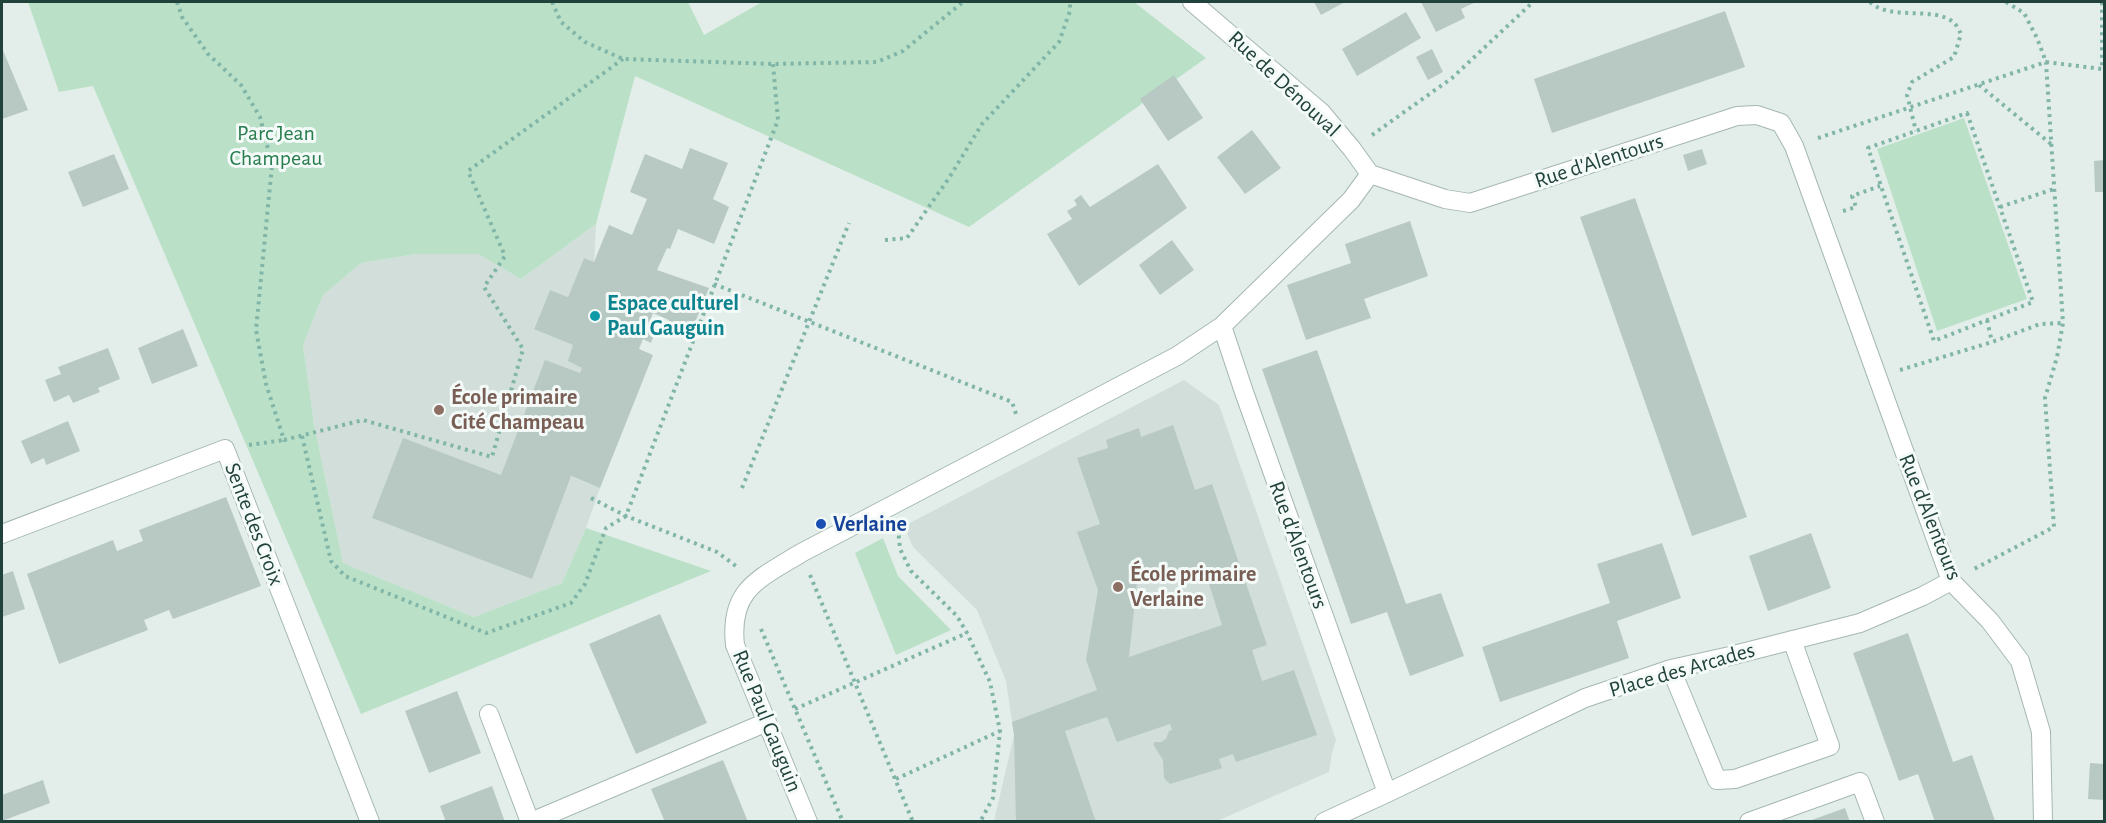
<!DOCTYPE html>
<html>
<head>
<meta charset="utf-8">
<style>
	body { margin:0 }
	#map { position:relative; width:2106px; height:823px; overflow:hidden; background:#e3eeea; font-family:"Alegreya Sans",sans-serif }
	canvas { display:block }
	.frame { position:absolute; inset:0; border:3px solid #21423b; pointer-events:none }
</style>
</head>
<body>
<div id="map">
<canvas width="2106" height="823"></canvas>
<div class="frame"></div>
</div>
<script>
const c = document.querySelector('canvas').getContext('2d');
c.lineJoin = 'round';
function fillPath(path, color) { c.fillStyle = color; c.fill(path, 'evenodd'); }
function stroke(path, color, width, dash) { c.strokeStyle = color; c.lineWidth = width; c.lineCap = dash ? 'butt' : 'round'; c.setLineDash(dash || []); c.stroke(path); }
function label(font, color, halo, rows, align = 'center') {
  c.font = font + ' "Alegreya Sans",sans-serif'; c.lineWidth = 6; c.setLineDash([]); c.textBaseline = 'middle'; c.strokeStyle = halo; c.fillStyle = color; for (const [text, x, y, turn = 0] of rows) {
    c.save(); c.translate(x, y); c.rotate((+turn || 0) * Math.PI / 180); c.textAlign = isNaN(turn) ? turn : align; if (halo) c.strokeText(text, 0, 0); c.fillText(text, 0, 0); c.restore();
  }
}
fillPath(new Path2D(`
	M596 224 594 262 584 258 568 297 550 290 534 328 573 345 582 368 544 466 600 488 586 528 562 583 474 617 343 563 314 424 303 345 323 295 361 263 416 254H478L521 279Z
	M1184 380 1219 405 1336 740 1332 753 1329 772 1217 821H994L1014 735 1006 681 977 610 913 547 904 526Z`), '#d1ded9');
fillPath(new Path2D(`
	M28 2H688L704 35 762 2H1134L1206 58 969 227 635 76 596 224 521 279 478 254H416L361 263 323 295 303 345 314 424 343 563 474 617 562 583 586 528 711 571 361 714 93 86 59 92Z
	M1964 118 2027 299 1937 331 1877 149Z
	M883 538 898 576 951 630 896 655 855 553Z`), '#bae1c7');
fillPath(new Path2D(`
	M1314 2H1345L1321 15Z
	M1421 2H1476L1461 9 1465 18 1436 32Z
	M1725 11 1745 67 1552 133 1534 79Z
	M1406 12 1421 38 1357 76 1342 49Z
	M2 48 28 110 2 119Z
	M1432 49 1443 72 1428 80 1416 57Z
	M1174 75 1203 118 1168 141 1140 99Z
	M1252 130 1281 168 1245 194 1217 157Z
	M690 148 728 163 713 199 729 207 714 244 678 229 670 249 667 248 657 270 709 288 689 337 666 328 669 320 653 313 649 323 657 326 651 343 643 339 639 349 653 355 600 488 571 476 532 579 372 518 403 438 501 475 545 360 580 373 582 368 568 361 573 345 534 329 550 290 568 297 584 258 594 262 609 225 632 235 647 199 630 192 645 154 682 169Z
	M1702 149 1707 164 1688 171 1683 155Z
	M114 154 129 189 83 207 68 172Z
	M2104 160V192H2095L2094 161Z
	M1158 164 1187 208 1079 286 1047 234 1072 219 1067 211 1077 205 1074 200 1081 195 1090 207Z
	M1635 198 1747 517 1692 536 1580 217Z
	M1410 221 1428 276 1364 299 1371 318 1306 340 1287 285 1351 263 1345 244Z
	M1172 240 1194 270 1160 295 1139 265Z
	M183 329 198 366 152 384 138 348Z
	M108 348 120 379 98 388 100 392 73 403 69 395 54 402 45 380 61 374 58 367Z
	M1317 350 1406 604 1441 593 1464 656 1410 676 1387 612 1351 624 1262 369Z
	M68 421 80 451 46 465 44 458 31 464 21 441Z
	M1173 425 1195 490 1212 484 1267 645 1252 650 1262 681 1294 670 1317 735 1236 762 1233 754 1219 759 1222 768 1170 784 1164 778 1163 760 1153 744 1155 742H1161L1166 739 1169 731 1172 730 1170 724 1117 742 1107 717 1065 731 1096 822H1016L1014 735 1012 722 1097 690 1086 660 1098 590 1077 532 1100 524 1077 458 1108 448 1106 440 1139 428 1141 437ZM1204 568 1222 625 1129 657 1137 582 1169 571 1171 579Z
	M226 497 261 586 173 619 169 610 144 620 148 630 59 664 27 574 113 540 117 551 143 541 139 530Z
	M1811 533 1831 588 1768 611 1749 556Z
	M1662 543 1681 598 1617 621 1629 658 1500 702 1482 647 1610 603 1597 564Z
	M13 571 25 609 2 617V575Z
	M660 614 707 723 636 754 589 644Z
	M1908 633 1953 762 1972 755 1995 821 1935 822 1918 774 1899 781 1853 653Z
	M457 691 481 753 429 773 405 711Z
	M723 760 748 822H665L651 789Z
	M2090 763 2104 764V800L2088 799Z
	M43 780 50 803 2 821V795Z
	M492 786 505 822H446L440 806Z
	M1845 808 1850 822H1809V821Z`), '#b8c9c3');
const minor = new Path2D(`
	M1192 2 1321 112 1352 149 1370 174
	M1370 174 1445 199 1470 203 1737 116 1757 115 1781 123 1794 146 1951 581 1990 621 2020 661 2041 732 2043 822
	M1222 326 1244 392 1387 793
	M2 534 225 449 370 822
	M1671 669 1717 780 1735 779 1830 746 1792 640
	M489 714 530 822
	M531 822 767 722
	M808 822 735 645C729 589 759 579 801 553L1177 356 1222 326 1351 200 1370 174
	M1324 822 1387 793 1585 698 1671 669 1730 656 1860 623 1923 596 1951 581
	M1749 822 1860 782 1875 822`);
stroke(minor, '#a5b7b2', 20);
stroke(new Path2D(`
	M177 2 182 17 208 54 241 85 260 117 272 165 256 330 266 384 284 440 363 420 492 457 523 349 484 287 505 256 468 171 623 59
	M552 2 561 22 585 42 623 59 773 64 877 62 903 51 963 2
	M1870 2C1890 21 1934 6 1953 22 1956 24 1959 30 1961 34L1954 57 1912 82 1907 95 1916 131
	M2006 2 2024 13 2037 38 2046 62 2102 69V2
	M1979 85 2051 144
	M1967 113 2033 302 1934 341 1868 148Z
	M1372 135 1452 78 1533 2
	M1818 138 2046 62 2063 323 2057 357 2045 398 2054 527 1974 569
	M2000 207 2054 189
	M1843 211 1856 207 1852 196 1880 186
	M885 240 907 238 949 178 982 124 1059 42 1070 11V2
	M714 284 1012 402 1016 414
	M1987 320 1992 342
	M1900 370 1992 342 2040 324 2063 323
	M302 436 331 561 345 576 486 633 571 603 585 584 606 528 626 516 778 120 773 64
	M249 445 284 440
	M742 488 849 223
	M591 498 626 516 717 552 736 566
	M898 528 900 549 911 571 957 616 967 633 990 682 1000 731 993 798 980 822
	M810 575 913 822
	M761 629 843 822
	M795 709 967 633
	M896 779 1000 731`), '#81b5a8', 4, [3, 4.5]);
stroke(minor, '#fff', 18);
for (const [x, y, r, color] of [
	[595,316,6,"#0f9aa8"],
	[439,410,6,"#8d6e63"],
	[821,524,6,"#1a4fb4"],
	[1118,587,6,"#8d6e63"]
]) { const dot = new Path2D(); dot.arc(x, y, r, 0, 2 * Math.PI); c.fillStyle = color; c.fill(dot); stroke(dot, '#f4faf8', 2); }
label('22px', '#21423b', '#f4faf8', [
	["Rue de Dénouval",1284,84,43],
	["Rue d'Alentours",1599,161,-18],
	["Rue d'Alentours",1930,517,68],
	["Sente des Croix",254,524,69],
	["Rue d'Alentours",1298,545,70],
	["Place des Arcades",1682,670,-16],
	["Rue Paul Gauguin",767,721,68]
]);
label('22px', '#277d4e', '#f4faf8', [
	["Parc Jean",276,133],
	["Champeau",276,158]
]);
label('bold 22px', '#0d838f', '#f4faf8', [
	["Espace culturel",607,303],
	["Paul Gauguin",607,328]
], 'left');
label('bold 22px', '#785e54', '#f4faf8', [
	["École primaire",451,397],
	["Cité Champeau",451,422],
	["École primaire",1130,574],
	["Verlaine",1130,599]
], 'left');
label('bold 22px', '#164399', '#f4faf8', [
	["Verlaine",833,524]
], 'left');
</script>
</body>
</html>
